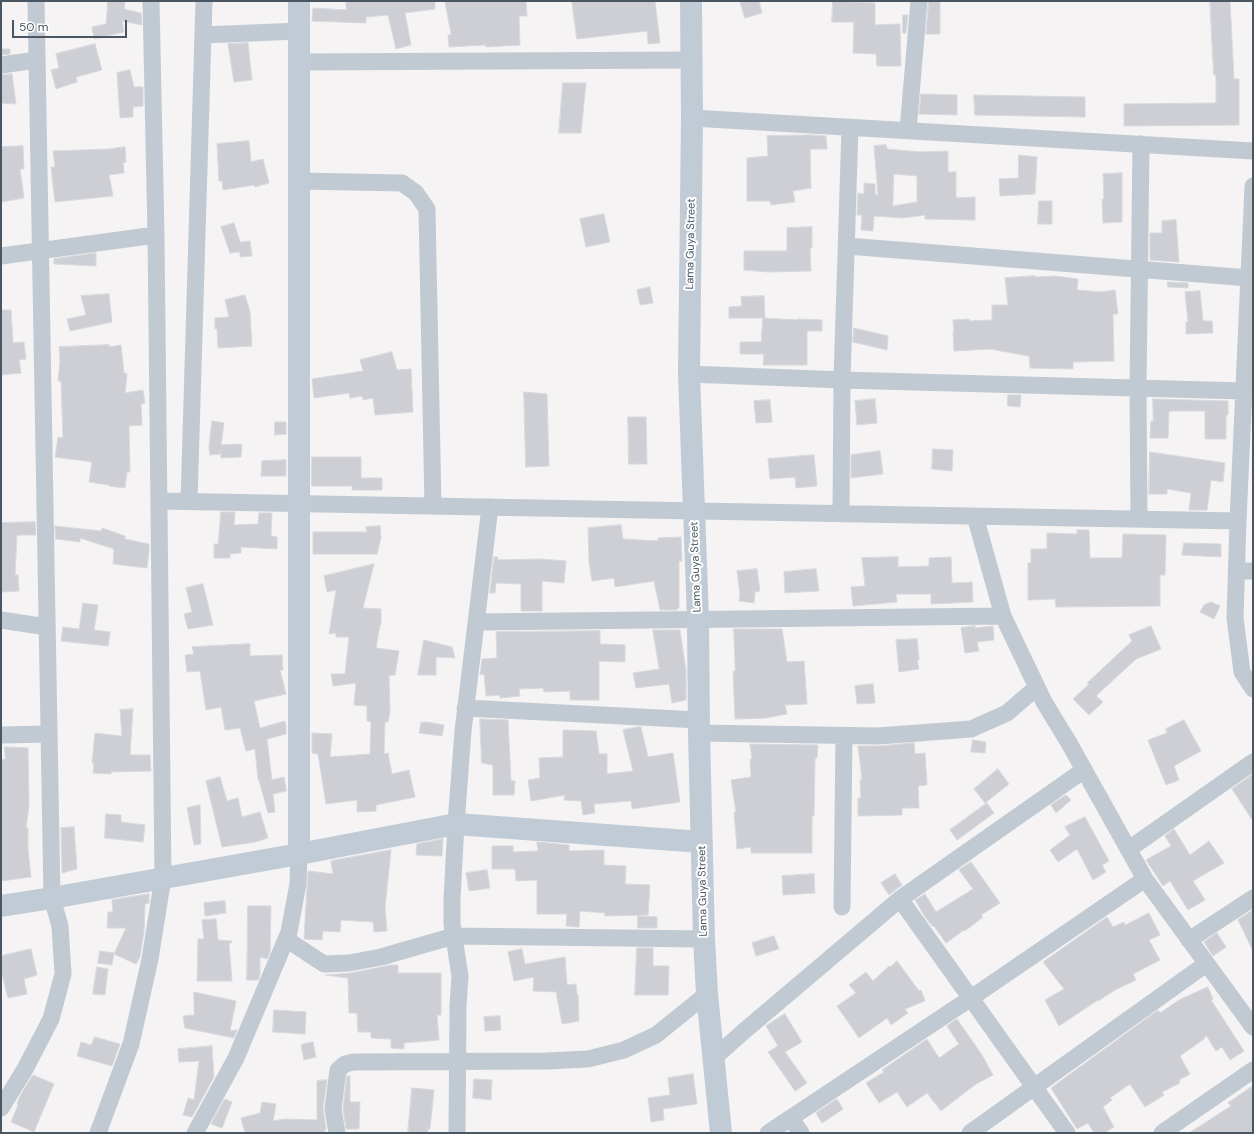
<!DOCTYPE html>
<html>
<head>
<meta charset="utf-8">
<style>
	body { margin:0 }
	#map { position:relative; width:1254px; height:1134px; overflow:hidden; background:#f5f3f3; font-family:"DM Sans",sans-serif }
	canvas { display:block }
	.frame { position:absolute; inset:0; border:2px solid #4a5661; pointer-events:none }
	.scale { position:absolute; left:12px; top:20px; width:115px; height:18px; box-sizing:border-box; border:2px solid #4a5661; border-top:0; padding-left:5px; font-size:12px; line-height:14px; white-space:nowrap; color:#4a5661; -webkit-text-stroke:3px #fff; paint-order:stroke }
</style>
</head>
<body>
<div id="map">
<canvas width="1254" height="1134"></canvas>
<div class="frame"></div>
<div class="scale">50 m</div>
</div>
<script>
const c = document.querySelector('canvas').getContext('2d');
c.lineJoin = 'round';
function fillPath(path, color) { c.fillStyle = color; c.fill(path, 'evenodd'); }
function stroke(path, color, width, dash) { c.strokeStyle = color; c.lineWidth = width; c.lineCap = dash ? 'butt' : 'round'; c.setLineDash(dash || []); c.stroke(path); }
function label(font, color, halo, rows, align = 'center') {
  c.font = font + ' "DM Sans",sans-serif'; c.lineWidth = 4; c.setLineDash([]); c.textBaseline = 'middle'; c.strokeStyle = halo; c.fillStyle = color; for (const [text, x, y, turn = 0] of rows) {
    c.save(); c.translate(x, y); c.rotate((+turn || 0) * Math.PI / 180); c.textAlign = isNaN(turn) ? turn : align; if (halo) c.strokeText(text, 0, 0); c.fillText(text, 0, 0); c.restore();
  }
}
const building = new Path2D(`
	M108 1H125L124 9 141 13 142 25 122 21 124 32 94 39 92 27 106 24Z
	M346 1H435V9L405 13 411 45 396 49 388 15 366 17V23L312 21 313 8 346 10Z
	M445 1H526L527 16H519L520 45 486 47 485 45 449 47 448 35H451Z
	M572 1H655L660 43 648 44 647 31 577 39Z
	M740 1H759L762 13 745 18Z
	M833 1 875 3V25L900 24 901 66H877L876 54 853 53 854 22H832Z
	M929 1H940V34H926Z
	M1210 1H1230L1234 79H1239V125L1124 126V104L1216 103V75H1214Z
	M903 15H908L906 33H903Z
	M248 43 252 80 234 82 228 44Z
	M95 44 102 70 76 77 77 82 56 89 51 70 59 68 56 54Z
	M1 49H10V54L1 55Z
	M130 70 134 87H143V106L133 107V117L120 118 117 73Z
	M12 74 16 104 1 103V75Z
	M563 83H586L581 133H559Z
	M921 94 957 95V115L919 114Z
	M974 95 1085 97V117L975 115Z
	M810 135 826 136 827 149H810L811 188 793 191 795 202 771 205 770 201H747V158L768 156 767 136Z
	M249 141 251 162 263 159 269 183 255 187 254 185 223 190 222 181H219L217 144Z
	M886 145 887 149 921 152 948 151V172H956V198L975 197V220L925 219V215L903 218 874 216 873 231 861 230 862 215H857L858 193 864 194V183L875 184V194L878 195 874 146ZM894 174 917 176V202L893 206Z
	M23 146 24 169H20L24 198 1 202V147Z
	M125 147 126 162 123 163 124 173 109 175 113 196 55 202 51 167H55L53 151 109 149Z
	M1019 155 1037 157 1035 194 1000 196 999 179 1018 178Z
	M1122 173V222L1103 223 1102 199H1104L1103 174Z
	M1039 201H1052V224H1038Z
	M604 214 610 242 586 247 580 219Z
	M1176 220 1179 262 1150 260V233H1162V221Z
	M234 223 240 242 250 241 252 256 240 257V252L230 253 221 227Z
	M812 227V248H810L811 271 769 272 744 270V251H787V228Z
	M96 253V266L54 264V259Z
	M1035 276V277L1055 276 1078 279 1077 290 1101 292 1115 290 1118 314H1113L1114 361 1073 362V369L1030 368 1029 356 990 349 954 351 953 332H954L953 320 969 319 970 321 992 320V305H1008L1005 278Z
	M1168 282 1188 283V288L1168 287Z
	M650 287 653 303 640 305 637 290Z
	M1200 291 1203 321H1212L1213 333 1186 334V322H1188L1185 292Z
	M109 294 112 322 70 331 67 319 86 315 81 296Z
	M245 295 250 312 252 346 218 348 217 329H215V318L229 317 225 300Z
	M764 296 765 318H729V307L742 306 741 297Z
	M1 310H11L13 343 24 342 26 359 19 360 21 373 1 375Z
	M763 318 798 320V319L822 320V331H807V365H763L764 354H740V342H761Z
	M854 328 888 336 887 350 853 342Z
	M109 345V347L121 345 124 373 127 374 125 393 143 390 145 403 141 404 142 425 129 426 130 472H127L125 488 109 486V485L89 482 92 462 55 457 58 437 63 438 61 381H58L60 362 59 347Z
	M392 352 397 370 411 369 413 412 375 415 373 398 363 400 362 396 350 398 349 393 314 398 312 379 363 371 360 360Z
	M524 392 547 394 549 466 526 467Z
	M1008 395H1021L1020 407 1008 406Z
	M875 399 877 423 857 425 855 401Z
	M1153 399 1228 401V415H1226V439H1205V411H1169L1168 438H1150L1151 421H1153Z
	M770 400 772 422 756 423 754 401Z
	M628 417H646L647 464H629Z
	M212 421 224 423 221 445 242 444 241 457 221 458V449L220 454 210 455 209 448Z
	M275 422H286V434L275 435Z
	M933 449 953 450 952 471 932 469Z
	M880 451 883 474 851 478V455Z
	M1150 452 1225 463 1223 482 1211 480 1207 510H1189L1191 493 1167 489V494H1149Z
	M814 455 817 486 796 488 795 477 770 479 768 459Z
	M312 457H361V478H382V490H352V486H312Z
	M286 460V476H261L262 461Z
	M221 512H235L234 525 258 524 259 513H272L271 536 277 537V549L241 547V553L230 554V558H214V544H218Z
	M35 522 36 535H17L15 575H18L19 591 1 592V523Z
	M621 525 623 539 658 541V538L681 537 682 561H679V608H677V610H660L654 581 615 587 614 578 592 581 589 562 588 528Z
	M55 526 101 531 102 528 125 536V539L149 544V552L147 568 113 564 114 549 80 538V542L56 539Z
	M380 526 381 538 377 554H313V532H367L366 527Z
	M1077 530H1089L1090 558H1122L1123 534 1166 535 1165 575H1160V606L1056 607 1055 599 1028 600V563H1031V549H1047V533L1077 534Z
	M1184 543 1221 544V557L1182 555Z
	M494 557H498L497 560 540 559 566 561 564 583 542 581V611H521V584L496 583 495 593H490Z
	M898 557V567L929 566V558L951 557 952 583 972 582 973 602 931 604V594H896L897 602 853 606 851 587 865 586 862 558Z
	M374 564 363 608 381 609V625H380L376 648 399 651 395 675H389L390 711 388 722H385L384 754 388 753 392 774 409 770 415 797 376 805V811L357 812V800L326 804 318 754 312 753V733L332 734 330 757 370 754 371 722 367 721V706L354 705 356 683 333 686 331 674H345L349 637H336V633L329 634 336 590 327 592 324 576Z
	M757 569 760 591 755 592 754 603 739 601 740 595 737 571Z
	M816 569 819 591 785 593 784 572Z
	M203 584 213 625 188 629 184 614 192 612 186 588Z
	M1211 602 1220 606 1214 619 1200 612 1204 605Z
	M83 603 98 605 94 630 110 632 108 646 61 641 63 627 79 629Z
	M975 626V628L993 626 994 640 977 642 979 651 965 653 961 628Z
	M1151 626 1161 649 1136 659 1096 696 1103 702 1089 715 1073 699 1089 684 1087 683 1132 641 1129 635Z
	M734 629H782L787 662 804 661 807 704 785 705 787 714 766 718 735 719 733 671H735Z
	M653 630H680L686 671V700L672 703 669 684 636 688 633 673 659 669Z
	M600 631V644L625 645V662L599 661V700H570V691L544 692 543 688 519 689 520 696 500 698V695L486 696 484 674 480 675 482 659 497 658 496 632Z
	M917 639 919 660H917L919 669 899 672 896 640Z
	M424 640 452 647 455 658 436 657V675H418Z
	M250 644V656L282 655 283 670H280L286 694 254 701 260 728 285 721 286 727V734L267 739 272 780 284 777 286 789V791L273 794 275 812 268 813 259 780H258L255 749 246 751 240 728 225 730 221 707 206 710 200 671 187 672 185 655 194 654 192 647Z
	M873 684 875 703 857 704 855 686Z
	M133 709 130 755H150L151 771 111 772V774L93 773 94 763H92L95 733 122 736 120 710Z
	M480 719 508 720 511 781H515L514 795H493V765L482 763Z
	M1184 720 1201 751 1174 766 1179 780 1166 785 1148 740 1167 733 1166 729Z
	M427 722 444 725 442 736 419 733 421 723Z
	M637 727H641L648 757 673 753 680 802 632 809 631 801 594 804 595 813 583 815 581 801 564 800 565 795 531 801 528 780 540 778 539 758 563 757V730L596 731 599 754H607V774L633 771 623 730Z
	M973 740 986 742 985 753 971 752Z
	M914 743 915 754 925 753 927 785 918 786 919 808H902V815L858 816V798H861L860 780 862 779 858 746H879Z
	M750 744 818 745 817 758H815L814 816H812V853H751V847L737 849 734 812H736L731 780 751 777 750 759H752Z
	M5 747 28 748 29 805 26 828H28V850L31 877 1 881V759L5 760Z
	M998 769 1009 784 985 803 974 789Z
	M1253 774V821L1232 789Z
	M220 777 227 801 238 798 242 817 260 812 268 838 255 842 222 847 206 781Z
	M1066 795 1071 800 1056 813 1051 805Z
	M987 803 994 813 957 840 950 830Z
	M200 805 201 844 194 845 187 808Z
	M106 814 121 815V822L145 825 143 842 105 838Z
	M1085 817 1109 861 1102 865 1106 872 1093 880 1077 849 1058 862 1050 850 1070 835 1065 827Z
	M74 827 77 869 62 873 61 828Z
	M1174 829 1190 855 1209 841 1224 863 1193 881 1205 900 1188 910 1170 881 1163 886 1146 860 1171 846 1165 836Z
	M443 839 442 856 416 855 417 844Z
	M537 842 569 845V851L604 850V865L626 866 625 884 650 885 648 915 605 916V913L580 911 579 927 566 926 567 914H537V880L516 881 515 869H492V846H513V852L538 851Z
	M391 850 385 908 387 931 374 932 373 922 341 920 340 932 323 931 322 940 304 939 308 871 333 874 331 861Z
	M971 862 1000 903 981 915 983 917 965 931 964 930 946 943 934 926 933 927 925 917 915 900 925 894 936 912 973 889 959 870Z
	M487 870 490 888 469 891 466 873Z
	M814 874 815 893 783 895 782 876Z
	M895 874 902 885 889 895 881 883Z
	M149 894V903L145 904 144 932 140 957 136 964 114 954 126 928H107L108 912H113L112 900Z
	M225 901 226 913 205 916 204 903Z
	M248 906H271L270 952 267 959 260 957V975L258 980H247Z
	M1253 910V951L1238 920Z
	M1149 913 1160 935 1149 940 1160 960 1133 974 1136 980 1115 990 1098 1001V1000L1059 1026 1045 1000 1064 989 1043 962 1107 917 1113 927 1124 922 1125 925Z
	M638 916 657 917V928H638Z
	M216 919 218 940 232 941V942L229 944 232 981H197L198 939H204L202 920Z
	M1217 933 1226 947 1213 956 1204 942Z
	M774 936 779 949 756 956 752 943Z
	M637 948H653V966H669L668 995H635Z
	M31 949 37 975 24 979 27 994 8 998 1 970V956Z
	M522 949 525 964 565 957 567 985 576 984 577 994H578L579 1021 562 1024 556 992 533 991 534 977 514 981 508 952Z
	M100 951 114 953 112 965 98 963Z
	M897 961 919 991 921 990 925 1001 905 1009 908 1013 891 1025 887 1018 859 1038 837 1006 856 993 849 985 866 972 873 981 889 966 890 967Z
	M391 965H398V973H441V1015H437L439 1040 404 1043V1049L391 1048V1039L371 1038V1032H358L357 1013H349L348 978 325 975 351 973Z
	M97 967 108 969 105 995 93 994Z
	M1208 987 1213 999 1211 1000 1244 1051 1230 1060 1222 1047 1216 1051 1206 1035 1204 1039 1180 1056 1190 1074 1179 1080 1180 1083 1162 1092 1164 1095 1145 1107 1130 1084 1110 1098 1112 1100 1103 1107 1114 1127 1104 1133H1094L1088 1123 1077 1129 1051 1088 1158 1010 1160 1013 1179 1000Z
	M194 992 236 1001 230 1031 237 1030 234 1038 185 1028 183 1016 194 1015Z
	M274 1010 306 1012 305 1034 273 1032Z
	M785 1014 802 1042 785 1052 807 1083 795 1091 768 1052 778 1046 766 1026Z
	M500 1016 501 1030 485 1031 484 1017Z
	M957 1019 982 1055 993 1075 976 1084 941 1111 927 1093 907 1107 897 1092 879 1103 866 1083 884 1072 882 1070 927 1039 939 1058 959 1044 947 1026Z
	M95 1037 120 1044 112 1066 77 1056 81 1042 91 1045Z
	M313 1042 316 1057 304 1060 301 1045Z
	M212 1046 214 1077 192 1117 183 1115 188 1098 194 1100 199 1061 179 1062 178 1049Z
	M693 1074 697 1104 663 1109 664 1120 651 1122 648 1098 670 1095 668 1078Z
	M33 1075 54 1084 34 1132 11 1122 18 1105 17 1104 20 1096Z
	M347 1076H350V1102H360L359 1129H346L343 1109Z
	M474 1079 492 1080 491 1100 473 1098Z
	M327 1080 323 1108 326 1129H325V1133H245L241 1118 260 1113 262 1102 276 1104 273 1121 284 1119 317 1120V1081Z
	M1253 1086V1133H1189L1231 1106 1228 1103Z
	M412 1088 434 1090 430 1129H428V1133H408Z
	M225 1099 232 1102 222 1128 211 1124Z
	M837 1099 843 1109 822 1123 816 1113Z`);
fillPath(building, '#cdcfd5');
stroke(building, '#d7d9de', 1);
stroke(new Path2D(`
	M203 35 299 31
	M299 62 692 60
	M1 65 37 60
	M692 118 1253 151
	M908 130 919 1
	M299 181 402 183 416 193 427 209 433 506
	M1253 186 1238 521 1235 618 1242 672 1253 689
	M847 246 1249 278
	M1 256 156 235
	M689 374 842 380 1244 391
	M159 501 1238 521
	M189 501 204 1
	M841 514 842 380 850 127
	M975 516 1003 616 1044 702 1069 743 1145 879 1253 1027
	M1139 519 1138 388 1141 144
	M1237 571H1253
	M1 620 47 627
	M476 622 1003 616
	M465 708 699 720
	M699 733 878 736 971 729 1007 713 1036 688
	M1 735 49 734
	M1129 849 1253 762
	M900 899 1067 1133
	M842 907 844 736
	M286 939 324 964 349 963 381 957 454 936 704 939
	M1189 940 1253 898
	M714 1058 743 1032 900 899 1084 770
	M1 1108 25 1069 51 1019 63 974 60 926 52 898 36 1
	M791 1119 801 1133
	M98 1133 131 1044 150 959 163 878 156 235 151 1
	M195 1133 236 1058 289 932 298 884 299 854
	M337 1133 333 1109 338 1070 345 1064 354 1062 547 1061 588 1059 624 1050 656 1035 707 994
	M457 1133 458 1006 460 976 452 924V899L456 824 463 731 490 507
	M768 1133 971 998 1145 879
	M970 1133 1206 964
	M1162 1133 1253 1070`), '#c1cad2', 17);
stroke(new Path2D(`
	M299 1V854
	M691 1 692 118 689 374 698 619 699 733 704 939 707 994 721 1133
	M1 906 52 898 299 854 456 824 702 842`), '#c1cbd6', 22);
label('11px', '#4a5661', '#fff', [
	["Lama Guya Street",691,244,-89],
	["Lama Guya Street",696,567,-92],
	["Lama Guya Street",703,891,-91]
]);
</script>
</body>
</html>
